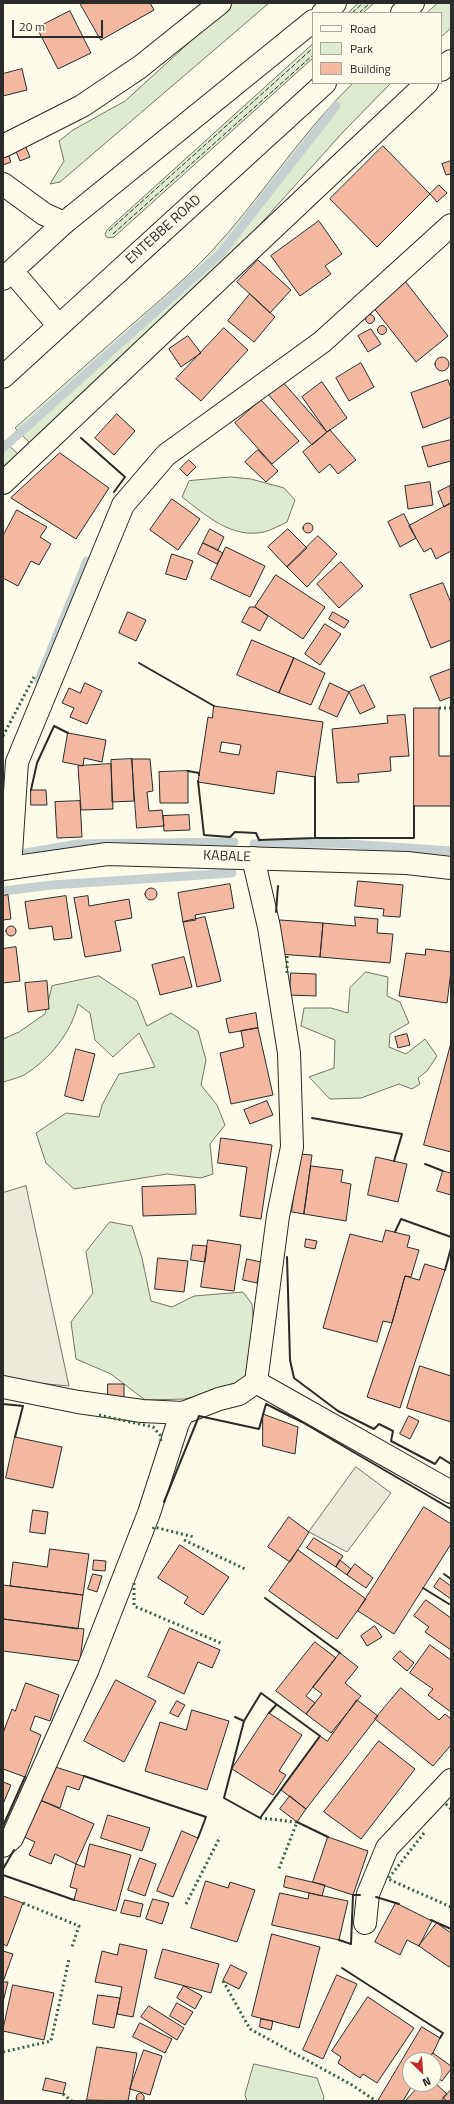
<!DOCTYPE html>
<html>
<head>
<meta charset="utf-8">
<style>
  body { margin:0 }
  #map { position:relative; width:454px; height:2104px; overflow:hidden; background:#fdfbea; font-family:"Titillium Web",sans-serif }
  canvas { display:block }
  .frame { position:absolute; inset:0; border:4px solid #2b2b2b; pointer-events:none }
  .legend { position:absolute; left:312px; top:12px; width:130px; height:72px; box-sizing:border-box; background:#fdfbea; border:1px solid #a9a89e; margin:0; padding:5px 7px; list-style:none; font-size:12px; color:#2b2b2b }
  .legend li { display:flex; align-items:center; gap:8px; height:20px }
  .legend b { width:20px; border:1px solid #a9a89e }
  .north { position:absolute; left:402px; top:2052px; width:40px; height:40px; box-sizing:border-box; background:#fdfbea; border:1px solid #a9a89e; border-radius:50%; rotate:155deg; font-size:11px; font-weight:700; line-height:16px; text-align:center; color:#2b2b2b }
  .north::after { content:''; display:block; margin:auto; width:14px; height:18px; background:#c62828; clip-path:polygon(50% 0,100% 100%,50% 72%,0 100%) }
  .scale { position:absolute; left:12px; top:20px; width:91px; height:18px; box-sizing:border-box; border:2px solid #2b2b2b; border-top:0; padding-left:5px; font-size:12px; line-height:14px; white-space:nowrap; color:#2b2b2b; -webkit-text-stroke:3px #fdfbea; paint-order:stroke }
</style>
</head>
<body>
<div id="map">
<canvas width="454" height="2104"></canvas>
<div class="frame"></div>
<ul class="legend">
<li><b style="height:5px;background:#fdfbea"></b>Road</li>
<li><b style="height:11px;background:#deebd1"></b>Park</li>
<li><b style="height:11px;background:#f2b8a0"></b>Building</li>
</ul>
<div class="north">N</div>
<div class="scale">20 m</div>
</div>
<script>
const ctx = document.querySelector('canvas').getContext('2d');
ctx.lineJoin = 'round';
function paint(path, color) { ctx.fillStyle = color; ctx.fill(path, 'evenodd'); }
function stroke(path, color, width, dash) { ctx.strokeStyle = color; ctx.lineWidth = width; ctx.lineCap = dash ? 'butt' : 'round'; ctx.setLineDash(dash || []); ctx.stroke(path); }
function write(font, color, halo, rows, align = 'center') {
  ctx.font = font + ' "Titillium Web",sans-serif'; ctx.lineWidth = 3; ctx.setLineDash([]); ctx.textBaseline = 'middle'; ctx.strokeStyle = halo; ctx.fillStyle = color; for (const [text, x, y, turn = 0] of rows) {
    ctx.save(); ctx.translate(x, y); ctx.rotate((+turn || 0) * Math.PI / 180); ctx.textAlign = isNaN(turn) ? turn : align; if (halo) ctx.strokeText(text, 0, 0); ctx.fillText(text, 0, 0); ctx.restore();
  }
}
const green = new Path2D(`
  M233 3H269L60 182 50 184 64 161 59 141 73 130 125 101Z
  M359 3H374L363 13H348Z
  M438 3H451V28L441 37V13H427Z
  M313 44V58L114 237 107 238 105 234 107 230Z
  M353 83H391L343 132 238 249 31 444 15 428C53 394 92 360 130 326 157 303 184 280 209 254 260 200 299 135 353 83Z
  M3 440 19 455 3 469Z
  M231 477 251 479 284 488 295 500 287 522C280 525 272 530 264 532 231 539 206 515 182 497L189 481Z
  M366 972 388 977 387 996 400 1002 409 1023 390 1034 389 1047 406 1054 425 1039 437 1056 427 1071 418 1078 420 1084 412 1089 399 1084 361 1098 330 1099 309 1077 334 1068 335 1040 301 1026 304 1008H331L348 1013 350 988Z
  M99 976 137 1001 147 1026 171 1013 198 1031 206 1060 201 1085 217 1105 225 1125 210 1144 213 1174 201 1178 167 1174 74 1189 46 1163 36 1133 66 1113 99 1117 102 1105 119 1074 155 1067 139 1033 113 1057 95 1040 90 1013 78 1004C71 1033 50 1059 24 1075 18 1078 10 1080 3 1082V1039L19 1032 45 1014 52 986Z
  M110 1222 132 1226 142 1258 151 1301 172 1307 194 1296 243 1292 252 1304 255 1341 247 1376 230 1388 185 1399 145 1400 111 1374 76 1359 71 1322 93 1293 86 1252Z
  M254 2064 317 2078 324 2097 323 2101H247L245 2095Z`);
const parking = new Path2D(`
  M26 1186 69 1386 3 1380V1193Z
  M356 1467 391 1493 347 1552 309 1532Z`);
const stream = new Path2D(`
  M3 448 221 253 336 106
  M39 680 87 561
  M254 844 334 843 451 851
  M20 854 78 844 234 842
  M3 891 52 885 232 873`);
const building = new Path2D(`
  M80 3H150L154 10 101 40Z
  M70 11 91 53 58 69 37 28Z
  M22 69 27 90 3 96V74Z
  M25 145 30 157 20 161 15 149Z
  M383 146 430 194 377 247 330 199Z
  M8 154 11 162 3 165V156Z
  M451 161V174L446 175 442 164Z
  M439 185 447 193 437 202 430 194Z
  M319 221 342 254 325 266 331 274 300 296 271 256Z
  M258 260 291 290 270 313 237 282Z
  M405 281 448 336 416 362 373 307Z
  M250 294 275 317 254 342 228 321Z
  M365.5 319a4.5 4.5 0 1 1 9 0a4.5 4.5 0 1 1-9 0Z
  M377.5 330a4.5 4.5 0 1 1 9 0a4.5 4.5 0 1 1-9 0Z
  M224 328 248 350 201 401 176 379Z
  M371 329 381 344 368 352 358 336Z
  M188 336 201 353 181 367 169 349Z
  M435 364a7 7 0 1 1 14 0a7 7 0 1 1-14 0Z
  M361 363 374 387 349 401 336 378Z
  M281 380 327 432 312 445 267 393Z
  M448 380 451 388V417L423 428 411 393Z
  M322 382 347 418 327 432 302 397Z
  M261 400 299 441 272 464 235 423Z
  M117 414 135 431 114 455 95 438Z
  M330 430 356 460 338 474 330 464 319 473 303 452Z
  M451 440V461L428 467 422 447Z
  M258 450 278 471 266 482 245 462Z
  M60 453 109 488 76 539 11 498Z
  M189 460 196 467 187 476 180 469Z
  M430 482 433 505 408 509 405 486Z
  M450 486 451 503 444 507 438 492Z
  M172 499 200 519 178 550 150 530Z
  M451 503V551L436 559 431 548 424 552 409 526Z
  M17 510 47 527 40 537 51 544 39 565 31 561 18 586 3 578V536Z
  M404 514 416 538 400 547 388 522Z
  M303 528a5 5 0 1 1 10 0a5 5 0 1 1-10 0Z
  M210 529 224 537 218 550 203 543Z
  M288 529 307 548 287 567 268 547Z
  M318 536 337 554 307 587 287 567Z
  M203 543 223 553 217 564 198 554Z
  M226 547 265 566 250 597 211 579Z
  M172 554 193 561 186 580 166 574Z
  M341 562 363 586 339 608 317 584Z
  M276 575 325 607 303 639 255 607Z
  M443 583 451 603V640L431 648 410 595Z
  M250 607H255L268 616 260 631 242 622Z
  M128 612 146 620 136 641 119 633Z
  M333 612 349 621 344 628 329 619Z
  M325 624 341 634 320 665 305 654Z
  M252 640 294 658 279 693 237 675Z
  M294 658 325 673 311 705 279 693Z
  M451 669V697L440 701 430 677Z
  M85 683 102 691 87 724 70 717 74 708 62 703 69 688 80 693Z
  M330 683 349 692 337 717 319 709Z
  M364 685 375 707 360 714 349 692Z
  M214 706 323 722 315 777 277 771 274 794 198 782 208 717 212 718ZM222 742 241 745 239 755 220 752Z
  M414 708H439V756H451V806H414Z
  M405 715 409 756 390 757 391 771 358 774 359 782 337 783 332 729 388 723 387 716Z
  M68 733 106 740 102 762 84 758 83 766 63 762Z
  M132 759 134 801 112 802 111 760Z
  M132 759H150L153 791 147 792 149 811 162 810 164 826 137 828Z
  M111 764 113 809 81 810 78 766Z
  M188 771V803H160L159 772Z
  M31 790H46L47 805H31Z
  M80 801 82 837 57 838 55 802Z
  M189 815 190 830 164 831 163 816Z
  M358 881 403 885 400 917 383 916 384 909 355 906Z
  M230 884 234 908 195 915 196 920 183 922 178 893Z
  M145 894a6 6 0 1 1 12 0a6 6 0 1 1-12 0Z
  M8 895 11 919 3 920V896Z
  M66 896 72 938 54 940 52 926 29 929 25 902Z
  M88 896 89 906 129 899 132 918 115 921 121 951 85 957 74 898Z
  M205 917 221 981 197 987 183 922Z
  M355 917 378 919 377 933 393 934 390 963 320 957 323 923 355 926Z
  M280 920 323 923 320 957 278 954Z
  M6 931a5 5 0 1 1 10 0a5 5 0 1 1-10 0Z
  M16 947 20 981 3 983V949Z
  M426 949 451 952V971L447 1003 399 996 406 953 425 955Z
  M184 957 192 987 160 995 152 965Z
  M291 973 316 974V996L290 995Z
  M47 981 49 1009 28 1012 25 983Z
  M256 1013 258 1028 229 1033 226 1019Z
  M258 1028 273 1095 231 1104 220 1053 244 1047 241 1031Z
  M407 1034 410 1045 398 1048 395 1037Z
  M451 1043V1152L424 1145Z
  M76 1049 95 1054 83 1101 65 1096Z
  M267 1101 273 1115 250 1124 244 1110Z
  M221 1138 272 1145 261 1219 240 1216 247 1167 218 1163Z
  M299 1154 312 1155 304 1214 292 1212Z
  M376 1157 407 1164 398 1202 368 1195Z
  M311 1166 343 1170 341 1182 351 1184 346 1221 304 1214Z
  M443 1171 451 1173V1195L437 1191Z
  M195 1185 196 1214 143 1216 142 1187Z
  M386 1230 410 1236 407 1247 419 1250 411 1277 405 1276 392 1323 383 1321 377 1342 323 1328 350 1234 382 1242Z
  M306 1239 317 1241 315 1249 305 1247Z
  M208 1240 241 1245 234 1291 201 1287Z
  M193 1245 207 1246 205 1262 191 1260Z
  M158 1258 188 1261 184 1292 155 1289Z
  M247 1259 261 1262 257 1283 243 1280Z
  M425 1264 445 1270 400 1408 367 1397 392 1323 405 1276 419 1280Z
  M420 1366 451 1376V1422L407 1408Z
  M108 1384H124V1398L108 1399Z
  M263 1414 298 1427 295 1454 263 1446Z
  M409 1416 419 1421 410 1439 400 1434Z
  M15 1437 62 1447 53 1488 6 1478Z
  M424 1507 451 1524V1544L394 1634 358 1611Z
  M33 1510 48 1512 45 1534 30 1532Z
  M289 1517 309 1532 290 1562 268 1547Z
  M314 1538 343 1556 336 1567 307 1548Z
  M180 1545 229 1577 203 1615 184 1603 188 1597 158 1578Z
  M50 1549 89 1554 83 1595 10 1586 13 1562 47 1567Z
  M298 1550 366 1599 337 1639 269 1591Z
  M94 1560 106 1561 105 1571 93 1570Z
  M340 1560 351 1569 347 1575 336 1567Z
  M355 1564 373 1578 366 1588 347 1575Z
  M93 1574 102 1576 97 1592 88 1589Z
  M440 1578 451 1586V1599L434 1587Z
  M3 1585 83 1595 78 1629 3 1619Z
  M426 1600 451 1618V1650L425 1632 429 1627 414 1616Z
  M3 1619 84 1629 80 1661 3 1651Z
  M375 1626 382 1637 367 1646 361 1636Z
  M170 1628 220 1650 212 1668 198 1662 184 1694 148 1677Z
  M315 1642 336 1658 306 1696 315 1703 306 1714 276 1691Z
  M430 1645 451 1660V1712L428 1695 433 1689 410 1673Z
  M400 1651 414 1663 407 1671 393 1659Z
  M340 1653 358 1667 345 1683 361 1696 331 1733 306 1714 322 1694 313 1687Z
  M116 1680 156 1701 124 1762 84 1741Z
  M26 1683 59 1695 50 1721 35 1716 30 1730 41 1735 25 1777 3 1769V1733L12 1709 15 1711Z
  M401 1688 439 1720 445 1714 451 1719V1745L433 1766 375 1719Z
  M357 1700 378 1716 306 1809 281 1790 320 1736 327 1741Z
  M177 1701 185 1705 178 1717 170 1713Z
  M192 1710 229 1721 207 1790 145 1771 160 1722 186 1730Z
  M269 1713 302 1735 279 1771 286 1775 273 1795 232 1769Z
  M379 1741 415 1769 361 1839 324 1812Z
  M52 1766 84 1776 79 1790 67 1786 60 1808 40 1800Z
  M3 1782 11 1785 3 1804Z
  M290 1796 306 1809 297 1822 280 1809Z
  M40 1800 94 1824 76 1864 55 1854 51 1864 29 1855 35 1842 22 1836Z
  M108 1815 150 1828 142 1851 101 1838Z
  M182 1831 198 1838 173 1897 157 1891Z
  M328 1837 368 1851 353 1895 313 1882Z
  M90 1844 131 1855 116 1911 74 1900 77 1889 70 1887 76 1864 84 1867Z
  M140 1858 156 1864 145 1896 128 1890Z
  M286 1876 325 1885 322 1896 284 1887Z
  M206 1881 228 1888 230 1882 255 1890 237 1942 191 1928Z
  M280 1893 308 1899 309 1893 348 1901 339 1940 272 1925Z
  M3 1896 23 1903 7 1946 3 1944Z
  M153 1899 169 1903 162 1924 146 1919Z
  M125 1900 143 1904 140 1917 121 1913Z
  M396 1903 432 1921 419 1946 407 1940 400 1955 375 1942Z
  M437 1923 451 1933V1964L449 1967 419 1946Z
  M272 1934 320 1947 299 2028 252 2016Z
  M120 1944 147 1950 133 2017 117 2014 122 1987 95 1982 102 1951 117 1955Z
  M163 1949 219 1964 211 1993 155 1978Z
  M3 1951 13 1954 3 1982Z
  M231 1965 247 1973 239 1989 223 1981Z
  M337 1975 357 1984 323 2059 303 2050Z
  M3 1982H8L3 2002Z
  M13 1985 54 1993 44 2040 3 2031Z
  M184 1986 202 1996 195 2009 177 1998Z
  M98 1995 120 1998 114 2028 93 2024Z
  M368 1997 414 2028 377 2083 363 2074 360 2078 338 2063 341 2057 332 2051Z
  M177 2003 193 2012 185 2025 170 2016Z
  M149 2006 184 2028 177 2040 141 2017Z
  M261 2019 273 2021 271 2030 260 2027Z
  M140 2023 172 2039 165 2053 133 2037Z
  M422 2027 440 2038 433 2053 427 2060H410V2084H413L403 2101H378Z
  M97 2047 137 2053 128 2101 87 2100Z
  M144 2050 162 2056 150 2095 130 2089Z
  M433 2053 451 2066V2069L442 2081 434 2075V2060H427Z
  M46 2078 66 2083 63 2094 43 2090Z
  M434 2082 447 2094 441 2101H405L421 2084H434Z
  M451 2090V2101H447L443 2098Z
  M141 2093 144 2096V2100L139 2101 136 2099 137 2095Z`);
const street = new Path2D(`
  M441 70 451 61
  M3 146 82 106 140 67 220 3
  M3 184 44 214 64 223
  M3 483 427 83
  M10 868 17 762 123 505 166 455 322 342 451 225
  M256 1382 451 1492
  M3 1387 78 1402 142 1411 183 1413 219 1399 239 1394 256 1382 278 1216 292 1147 289 1053 269 927 253 858
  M3 1846 12 1838 88 1669 149 1513 178 1423 183 1413
  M365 1923 368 1894 387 1848 451 1780`);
const secondary = new Path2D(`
  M3 869 107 854 407 863 451 868`);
const highway = new Path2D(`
  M323 13 335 3
  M402 13 413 3
  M12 271 59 326
  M3 279 64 223 313 21
  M3 377 325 83`);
const hedge = new Path2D(`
  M439 708H451
  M3 736 34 677
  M287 973V954
  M99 1415 153 1427 160 1435 161 1441
  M153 1529 154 1527 194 1537
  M184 1540 245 1569
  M134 1583V1606L223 1644
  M446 1804 451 1809
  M260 1818 297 1822 278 1871
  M424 1833 388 1879 451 1907
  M23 1903 79 1926 72 1947
  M186 1904 220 1837
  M223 1981 250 2029 352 2085 376 2101
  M3 2052 51 2041 69 1959
  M63 2094 72 2101`);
const fence = new Path2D(`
  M352 13 363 3
  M359 13 370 3
  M109 231 313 48
  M113 234 313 55`);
const wall = new Path2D(`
  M81 438 125 477 114 492
  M139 663 214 706
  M188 771 199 773V775
  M198 781 204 835 230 837 235 832 256 833 259 840 315 838V777
  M31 790 37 763 54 726 68 733
  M315 838H414V806
  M276 912 278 886
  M312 1118 402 1134 394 1161
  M425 1164 443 1171
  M395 1232 401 1219 451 1237
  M287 1257 290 1360 294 1378 338 1411 374 1429 379 1424 393 1431 391 1441 435 1464 440 1457 451 1464
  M445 1270 451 1248
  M3 1404 23 1406 15 1437
  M164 1502 199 1416 259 1429 266 1404 302 1422 451 1509
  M444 1574 451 1579
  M423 1588 449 1604
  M265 1598 340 1653
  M261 1693 320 1736 260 1818 224 1798 244 1721Z
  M269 1713 276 1705
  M235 1717 244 1721
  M84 1776 206 1817 198 1838
  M297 1822 328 1837
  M3 1826 25 1777
  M3 1869 14 1850
  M3 1875 74 1900
  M376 1897 399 1904
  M431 1920 451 1929
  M339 1940 351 1944 353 1895H360
  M342 1968 443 2033 440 2038`);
const streetNames = [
  ["ENTEBBE ROAD",164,230,-42],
  ["KABALE",227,857,2]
];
paint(green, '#deebd1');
stroke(green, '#74746e', 1);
paint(parking, '#eceadb');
stroke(parking, '#74746e', 1);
stroke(stream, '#c7d0d0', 9);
paint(building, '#f2b8a0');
stroke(building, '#2b2b2b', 1);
stroke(street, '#2b2b2b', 24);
stroke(secondary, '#2b2b2b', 24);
stroke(highway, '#2b2b2b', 24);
stroke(street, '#fdfbea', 22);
stroke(secondary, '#fdfbea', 22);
stroke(highway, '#fdfbea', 22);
stroke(hedge, '#34623c', 3, [2, 3]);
stroke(fence, '#2b2b2b', 1, [5, 2]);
stroke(wall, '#2b2b2b', 2);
write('14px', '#2b2b2b', '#fdfbea', streetNames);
</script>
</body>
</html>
